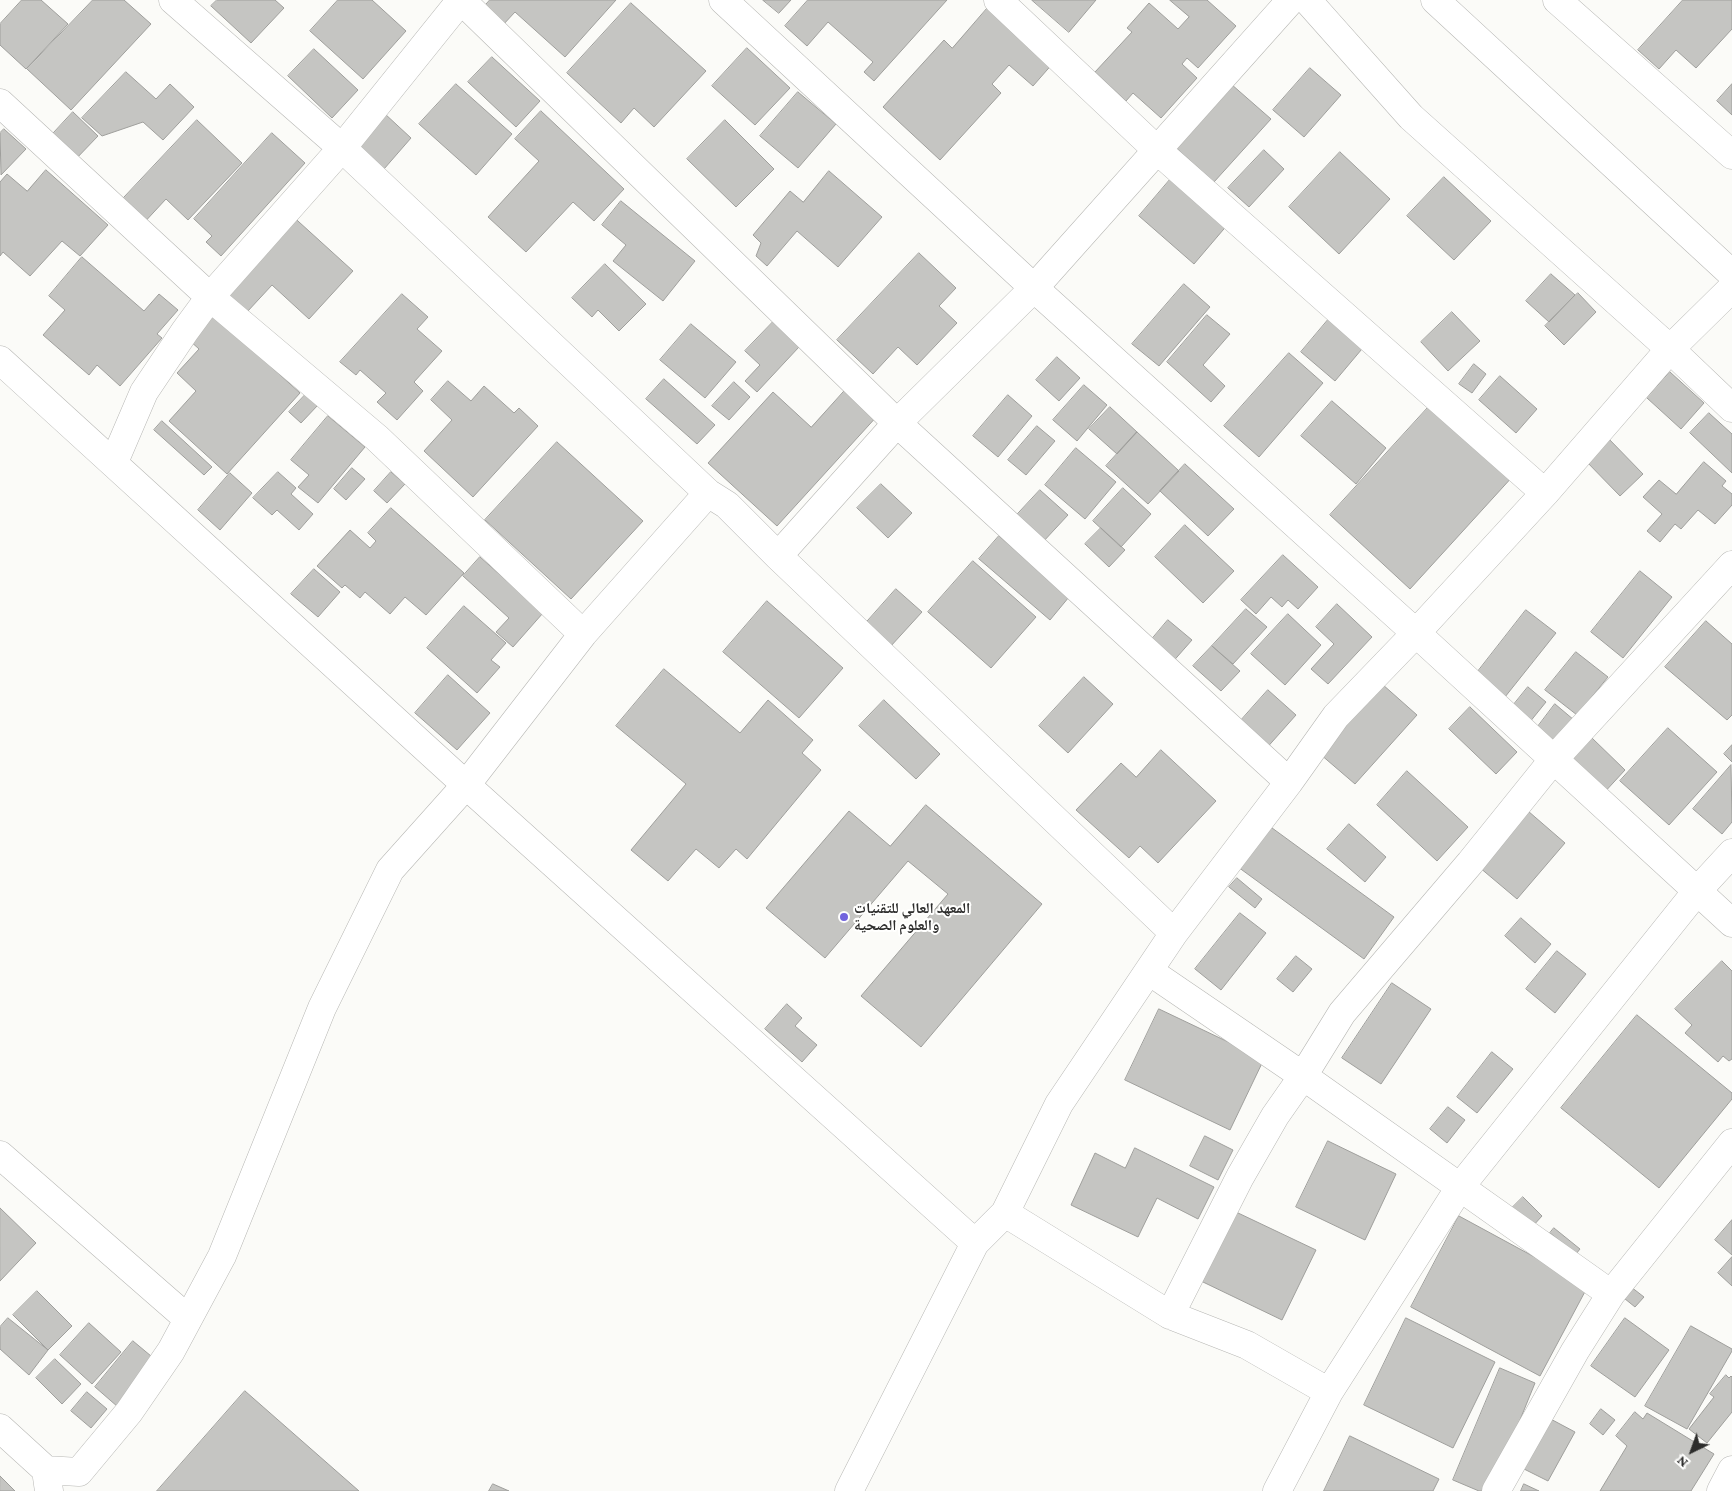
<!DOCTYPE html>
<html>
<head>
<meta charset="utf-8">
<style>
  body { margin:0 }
  #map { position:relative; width:1732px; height:1491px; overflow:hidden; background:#fbfbf8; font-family:"Crimson Pro",serif }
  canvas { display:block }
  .north { position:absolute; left:1667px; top:1426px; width:50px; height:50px; -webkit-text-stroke:4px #fffffe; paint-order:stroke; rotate:222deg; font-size:14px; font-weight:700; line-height:20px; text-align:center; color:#2d2d2c }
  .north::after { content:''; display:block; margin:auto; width:18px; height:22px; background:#2d2d2c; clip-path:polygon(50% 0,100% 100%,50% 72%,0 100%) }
</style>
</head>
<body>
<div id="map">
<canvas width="1732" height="1491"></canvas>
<div class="north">N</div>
</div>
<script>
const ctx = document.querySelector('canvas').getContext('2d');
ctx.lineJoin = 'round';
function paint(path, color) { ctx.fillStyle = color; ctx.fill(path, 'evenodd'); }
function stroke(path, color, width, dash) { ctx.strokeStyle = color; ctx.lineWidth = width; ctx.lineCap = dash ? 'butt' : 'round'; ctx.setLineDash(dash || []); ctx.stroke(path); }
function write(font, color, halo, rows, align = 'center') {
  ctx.font = font + ' "Crimson Pro","Noto Naskh Arabic",serif'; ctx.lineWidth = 4; ctx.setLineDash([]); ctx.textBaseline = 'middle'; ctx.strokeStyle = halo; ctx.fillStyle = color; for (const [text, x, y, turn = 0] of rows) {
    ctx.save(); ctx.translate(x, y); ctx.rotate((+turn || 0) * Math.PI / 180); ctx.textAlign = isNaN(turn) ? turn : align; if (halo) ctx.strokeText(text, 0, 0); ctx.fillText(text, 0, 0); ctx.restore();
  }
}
const building = new Path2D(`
  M22 0H41L68 24 26 69 0 45V24Z
  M93 0H124L151 24 71 110 27 69Z
  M217 0H275L284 8 251 43 211 6Z
  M338 0H372L406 31 363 79 310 31Z
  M490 0H616L565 57 515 12 502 26 483 8Z
  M763 0H791L779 13Z
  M808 0H947L874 81 864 72 873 62 828 22 807 46 785 26Z
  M1032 0H1096L1069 32Z
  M1170 0H1207L1236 26 1198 68 1187 58 1182 64 1197 78 1161 118 1133 93 1126 101 1095 72 1132 32 1127 28 1149 3 1178 29 1189 17Z
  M1683 0H1732V29L1696 68 1676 50 1659 69 1638 50Z
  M631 3 706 71 654 127 634 108 621 123 567 73Z
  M991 4 1054 62 1033 86 1009 65 992 84 1001 93 940 160 883 107 944 40 952 48Z
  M747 48 790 88 755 125 712 86Z
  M314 49 358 90 332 118 288 76Z
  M492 57 540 101 516 127 468 82Z
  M1310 68 1341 95 1304 137 1273 110Z
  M126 72 156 99 170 84 194 107 163 140 143 122 102 136 82 118Z
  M456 84 512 134 476 175 419 124Z
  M1231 84 1271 119 1214 182 1175 147Z
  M1732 84V115L1717 101Z
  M798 92 836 124 798 168 760 136Z
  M541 111 624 189 594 221 573 202 526 252 488 217 539 161 515 139Z
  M73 112 98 136 73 162 49 138Z
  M384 113 411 138 384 169 356 143Z
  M197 120 242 163 188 220 166 199 141 226 118 204Z
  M725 120 774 169 736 207 687 159Z
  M4 129 26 149 1 175 0 133Z
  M272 133 305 163 221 256 206 242 212 236 194 219Z
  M1264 150 1284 169 1249 207 1228 188Z
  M1340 152 1390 199 1339 254 1289 207Z
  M46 170 108 225 80 256 62 241 30 276 3 252 0 256V182L7 174 27 191Z
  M829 171 882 217 838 267 797 231 767 266 756 256 761 243 753 235 790 191 803 202Z
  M1174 175 1229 223 1194 264 1139 216Z
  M1444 177 1491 221 1454 260 1407 216Z
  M621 201 695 261 663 301 613 261 626 245 602 225Z
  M288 212 353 271 309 319 272 285 247 312 228 295Z
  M919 253 956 288 939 306 957 323 917 365 898 347 873 374 837 340Z
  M82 257 144 311 159 294 178 310 157 334 162 338 120 386 97 365 89 375 43 335 65 310 49 296Z
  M605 264 646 304 619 331 598 310 592 317 572 298Z
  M1551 274 1575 295 1549 322 1526 301Z
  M1184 284 1210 307 1159 366 1132 344Z
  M1578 293 1596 312 1564 345 1545 326Z
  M402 294 428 317 417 329 442 351 414 382 423 391 397 420 377 402 386 393 360 370 356 375 340 362Z
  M1452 312 1480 341 1448 371 1421 342Z
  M213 314 300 393 227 474 169 421 196 391 177 373 199 349 189 340Z
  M1333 314 1367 343 1335 381 1301 352Z
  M1207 315 1230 334 1203 365 1225 386 1211 402 1167 362Z
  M773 322 799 347 757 392 745 381 760 365 745 351Z
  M691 324 736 362 705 398 660 360Z
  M1289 353 1323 383 1259 457 1224 426Z
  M1057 357 1080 378 1059 401 1036 380Z
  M1474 364 1486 374 1472 393 1459 384Z
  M1670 372 1704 403 1681 429 1647 398Z
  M1500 376 1537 409 1516 433 1479 400Z
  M664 379 715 425 697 444 646 399Z
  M448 381 471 401 484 386 514 413 519 408 538 426 473 497 424 451 452 420 431 400Z
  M734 382 750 397 729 420 712 406Z
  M1084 385 1107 405 1077 441 1053 420Z
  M848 387 879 414 777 526 708 463 773 392 811 427Z
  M306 394 318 405 301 423 289 412Z
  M1008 395 1032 416 998 457 973 436Z
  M1332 401 1386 448 1356 484 1301 436Z
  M1434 401 1514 475 1410 589 1330 515Z
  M1110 407 1137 432 1117 454 1089 429Z
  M1709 413 1732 434V473L1690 433Z
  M328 416 365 447 318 503 298 487 309 475 291 460Z
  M162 421 212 467 204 475 154 430Z
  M1037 426 1055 441 1026 475 1008 460Z
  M1137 432 1179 471 1148 504 1106 466Z
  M1607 437 1643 474 1620 496 1584 459Z
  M557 442 643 521 571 599 485 520Z
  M1076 448 1116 482 1085 519 1045 485Z
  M1704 462 1726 481 1722 486 1732 494V505L1715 524 1698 510 1681 529 1675 524 1660 542 1647 531 1662 514 1643 497 1659 480 1676 494Z
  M1185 464 1234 509 1208 536 1160 491Z
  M352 468 365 479 346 500 334 489Z
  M278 472 296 488 291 494 313 514 299 530 277 510 272 515 253 498Z
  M391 472 405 484 387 503 374 491Z
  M230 473 252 493 220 530 198 510Z
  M881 484 912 513 888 538 857 508Z
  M1123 488 1151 514 1121 547 1093 521Z
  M1040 490 1068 515 1042 543 1014 518Z
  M391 508 464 573 426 615 405 597 390 614 365 592 360 598 345 585 342 588 317 566 350 530 370 548 376 541 368 533Z
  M1185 525 1234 571 1203 603 1155 557Z
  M1101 528 1125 550 1109 567 1085 544Z
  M999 536 1069 597 1050 620 979 559Z
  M1283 555 1318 587 1298 609 1288 600 1282 607 1271 597 1256 614 1241 600Z
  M480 557 543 613 513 647 496 632 509 618 463 576Z
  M973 561 1036 617 991 668 928 612Z
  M314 569 340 592 318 617 291 594Z
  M1640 571 1672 597 1623 658 1591 632Z
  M896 589 922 612 890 647 865 624Z
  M767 601 843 668 799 718 723 652Z
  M1337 604 1372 637 1328 684 1311 669 1334 644 1316 627Z
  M464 606 506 643 491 660 500 667 477 693 427 648Z
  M1246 609 1267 627 1233 664 1212 646Z
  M1526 610 1556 633 1501 702 1472 679Z
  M1288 614 1321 645 1285 685 1251 654Z
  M1168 620 1192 640 1170 665 1147 645Z
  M1706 621 1732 644V715L1727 720 1665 667Z
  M1212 646 1240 671 1221 691 1193 666Z
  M1576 652 1608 677 1577 715 1545 690Z
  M664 669 740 733 768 700 813 740 802 753 821 770 747 859 736 849 719 868 696 849 668 881 631 850 686 784 616 726Z
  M448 675 490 713 457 750 415 713Z
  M1084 677 1113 704 1068 753 1039 726Z
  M1382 684 1417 715 1355 784 1320 754Z
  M1528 687 1546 702 1525 728 1507 713Z
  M1268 690 1296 715 1264 751 1236 726Z
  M884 700 940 754 916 779 859 726Z
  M1555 704 1574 720 1551 747 1533 733Z
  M1470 707 1517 752 1496 774 1449 729Z
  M1668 728 1717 772 1669 825 1620 781Z
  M1592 738 1625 770 1602 795 1568 763Z
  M1732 745V762L1724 754Z
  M1161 750 1216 801 1158 863 1140 846 1129 858 1076 810 1121 763 1136 777Z
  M1731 765 1732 822 1722 834 1693 809Z
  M1407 771 1468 827 1437 861 1377 805Z
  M926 805 1042 904 921 1047 861 996 948 894 908 861 825 958 766 908 849 811 890 846Z
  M1528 811 1565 843 1517 899 1479 867Z
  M1349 824 1386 857 1365 882 1327 849Z
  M1268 825 1394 917 1364 959 1238 867Z
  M1237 878 1262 899 1255 908 1229 887Z
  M1240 913 1266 933 1221 990 1195 969Z
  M1521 918 1551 944 1535 963 1505 936Z
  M1557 951 1586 974 1555 1013 1526 989Z
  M1296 956 1312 969 1293 992 1277 979Z
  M1722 961 1732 971V1059L1729 1061 1723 1056 1718 1062 1685 1033 1692 1025 1675 1009Z
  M1392 983 1431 1009 1381 1084 1342 1058Z
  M787 1004 802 1018 795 1026 817 1045 802 1062 765 1029Z
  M1159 1009 1264 1059 1230 1130 1125 1080Z
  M1637 1015 1732 1093V1099L1659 1188 1561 1108Z
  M1492 1052 1513 1069 1477 1113 1457 1097Z
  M1448 1107 1465 1120 1447 1143 1430 1129Z
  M1205 1136 1233 1150 1218 1180 1190 1166Z
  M1328 1141 1396 1174 1365 1240 1296 1207Z
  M1135 1148 1214 1187 1198 1219 1157 1198 1138 1237 1071 1205 1095 1153 1125 1168Z
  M1523 1197 1542 1216 1532 1227 1512 1208Z
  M0 1208 36 1243 0 1281Z
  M1236 1212 1316 1250 1282 1320 1203 1282Z
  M1459 1216 1588 1286 1540 1376 1411 1307Z
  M1732 1220V1255L1715 1240Z
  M1554 1228 1580 1249 1576 1254 1550 1233Z
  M1732 1257V1286L1718 1273Z
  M1622 1280 1644 1297 1635 1307 1614 1290Z
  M37 1291 72 1326 48 1350 13 1315Z
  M8 1318 48 1350 29 1375 0 1349V1327Z
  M1406 1318 1495 1362 1453 1448 1364 1405Z
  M1625 1318 1669 1350 1635 1397 1591 1366Z
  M89 1323 121 1352 92 1384 60 1355Z
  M1691 1326 1732 1349V1351L1687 1429 1645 1406Z
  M133 1341 157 1361 118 1407 95 1387Z
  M55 1359 81 1384 62 1404 36 1378Z
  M1500 1368 1535 1383 1491 1491H1479L1453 1480Z
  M1726 1375 1729 1378 1731 1376 1732 1377V1412L1707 1443 1689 1429 1714 1397 1710 1394Z
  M245 1391 359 1491H157Z
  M87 1392 107 1409 91 1428 71 1411Z
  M1601 1409 1615 1420 1603 1435 1590 1424Z
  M1635 1412 1643 1419 1647 1413 1714 1454 1691 1491H1600L1627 1446 1616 1436Z
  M1545 1416 1575 1432 1548 1481 1518 1466Z
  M1350 1436 1439 1479 1433 1491H1324Z
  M0 1476 15 1491H0Z
  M493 1484 509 1491H489Z
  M1524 1484 1539 1491H1521Z`);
const minor = new Path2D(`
  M173 0 342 148 708 493 727 505 778 556 1174 933
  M461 0 897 423 1289 782
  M723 0 1034 288 1416 633 1732 923
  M998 0 1157 150 1545 493
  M1307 0 1411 117 1670 349 1732 408
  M1557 0 1732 155
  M0 103 210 297 377 438 583 634
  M0 360 466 785 975 1243
  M114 462 144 392 185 331 210 297 342 148 461 0
  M778 556 897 423 1034 288 1291 0
  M1149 971 1303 1076 1611 1294
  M0 1155 188 1319
  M1005 1213 1170 1315 1247 1345 1329 1392
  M1170 1315 1240 1177 1275 1116 1303 1076 1342 1013 1470 863 1553 760 1732 565
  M0 1428 46 1470
  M49 1491 46 1470 79 1472 129 1412 171 1351 222 1256 322 1008 390 870 466 785 583 634 708 493
  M849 1491 975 1243 1005 1213 1059 1104 1174 933 1289 782 1336 716 1416 633 1545 493 1670 349 1732 288
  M1277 1491 1329 1392 1460 1187 1697 891 1732 853
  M1496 1491 1575 1351 1611 1294 1732 1143
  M1721 1491 1732 1470`);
const primary = new Path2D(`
  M1435 0 1732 274`);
const markers = [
  [844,917,5,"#7163dd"]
];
const poiNames = [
  ["المعهد العالي للتقنيات",854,908],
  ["والعلوم الصحية",854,925]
];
paint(building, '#c5c5c2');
stroke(building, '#9f9f9c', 1);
stroke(minor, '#b7b7b4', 29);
stroke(primary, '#b7b7b4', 29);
stroke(minor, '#fff', 28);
stroke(primary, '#fff', 28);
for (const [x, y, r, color] of markers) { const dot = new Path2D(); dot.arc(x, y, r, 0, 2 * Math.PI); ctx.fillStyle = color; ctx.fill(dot); stroke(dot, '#fffffe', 2); }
write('bold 15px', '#2d2d2c', '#fffffe', poiNames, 'left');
</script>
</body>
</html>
